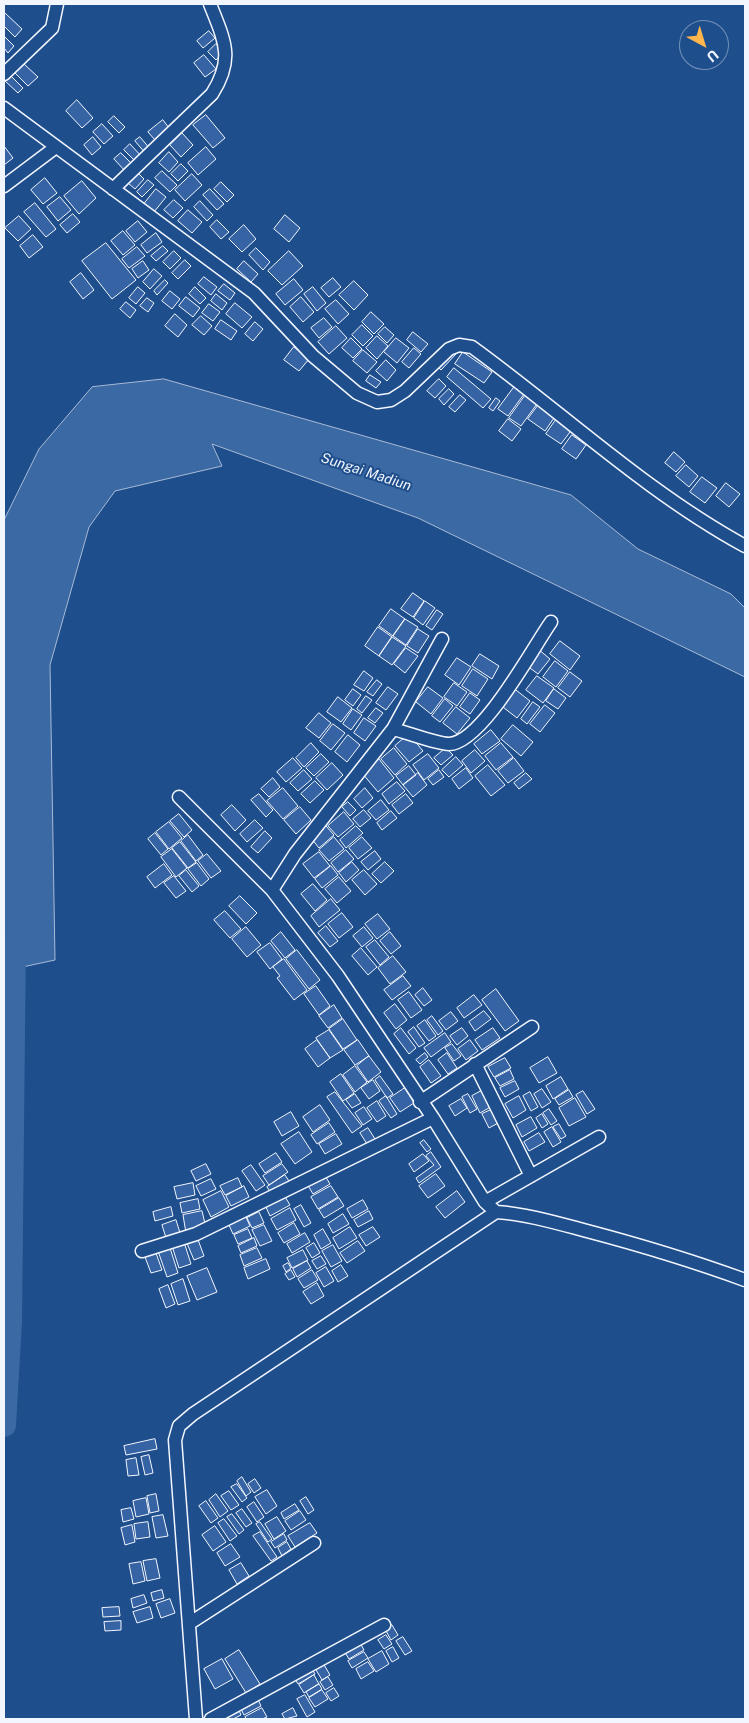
<!DOCTYPE html>
<html>
<head>
<meta charset="utf-8">
<style>
  body { margin:0 }
  #map { position:relative; width:749px; height:1723px; overflow:hidden; background:#1f4e8c; font-family:"Public Sans",sans-serif }
  canvas { display:block }
  .frame { position:absolute; inset:0; border:5px solid #f2f6ff; pointer-events:none }
  .north { position:absolute; left:679px; top:20px; width:50px; height:50px; box-sizing:border-box; background:#1f4e8c; border:1px solid #7391ba; border-radius:50%; rotate:141deg; font-size:14px; font-weight:700; line-height:20px; text-align:center; color:#f2f6ff }
  .north::after { content:''; display:block; margin:auto; width:18px; height:22px; background:#ffb74d; clip-path:polygon(50% 0,100% 100%,50% 72%,0 100%) }
</style>
</head>
<body>
<div id="map">
<canvas width="749" height="1723"></canvas>
<div class="frame"></div>
<div class="north">U</div>
</div>
<script>
const ctx = document.querySelector('canvas').getContext('2d');
ctx.lineJoin = 'round';
function paint(path, color) { ctx.fillStyle = color; ctx.fill(path, 'evenodd'); }
function stroke(path, color, width, dash) { ctx.strokeStyle = color; ctx.lineWidth = width; ctx.lineCap = dash ? 'butt' : 'round'; ctx.setLineDash(dash || []); ctx.stroke(path); }
function write(font, color, halo, rows, align = 'center') {
  ctx.font = font + ' "Public Sans",sans-serif'; ctx.lineWidth = 4; ctx.setLineDash([]); ctx.textBaseline = 'middle'; ctx.strokeStyle = halo; ctx.fillStyle = color; for (const [text, x, y, turn = 0] of rows) {
    ctx.save(); ctx.translate(x, y); ctx.rotate((+turn || 0) * Math.PI / 180); ctx.textAlign = isNaN(turn) ? turn : align; if (halo) ctx.strokeText(text, 0, 0); ctx.fillText(text, 0, 0); ctx.restore();
  }
}
const water = new Path2D(`
  M164 379 571 495 638 549 731 594 745 608V677L418 518 212 444 222 466 115 491 89 527 50 665 55 960 4 971V520L39 449 92 387Z`);
const river = new Path2D(`
  M4 1425 10 1321 14 937`);
const building = new Path2D(`
  M4 12 22 29 15 37 4 26Z
  M209 31 215 38 203 48 197 41Z
  M4 36 14 46 8 53 4 48Z
  M216 44 224 52 216 60 208 52Z
  M204 55 216 69 205 77 194 63Z
  M24 64 38 77 28 86 15 73Z
  M10 75 23 88 18 93 4 80Z
  M77 100 93 118 82 128 66 111Z
  M206 115 225 138 213 148 193 125Z
  M114 116 125 127 119 133 108 122Z
  M163 120 169 128 155 140 148 132Z
  M102 124 113 136 104 144 93 132Z
  M182 133 193 145 181 157 170 145Z
  M93 137 101 147 92 155 84 145Z
  M140 137 151 150 146 154 135 141Z
  M130 144 143 158 137 163 124 150Z
  M4 146 13 158 4 165Z
  M206 147 216 159 198 175 188 163Z
  M169 152 178 162 169 172 159 163Z
  M121 153 133 165 126 172 114 159Z
  M181 164 188 171 178 181 171 174Z
  M162 171 177 185 170 192 155 178Z
  M138 173 144 179 135 189 128 183Z
  M192 174 202 185 185 201 175 190Z
  M45 178 57 193 43 204 31 190Z
  M148 180 154 185 142 197 137 192Z
  M82 181 96 198 79 214 64 196Z
  M221 182 234 195 227 202 214 189Z
  M156 189 166 197 154 212 144 204Z
  M210 189 224 204 217 210 203 195Z
  M60 197 71 210 58 221 47 207Z
  M174 200 183 208 173 218 164 210Z
  M200 201 213 215 207 221 194 207Z
  M35 203 56 229 46 237 24 212Z
  M188 210 202 222 192 233 178 221Z
  M73 214 80 222 67 233 60 225Z
  M285 215 300 228 289 242 274 229Z
  M19 216 31 229 18 241 5 228Z
  M217 220 229 232 221 239 210 227Z
  M138 221 147 232 135 242 126 231Z
  M244 225 256 239 242 252 229 239Z
  M123 231 135 245 123 255 111 241Z
  M156 233 162 242 147 253 141 245Z
  M33 235 43 247 29 258 20 246Z
  M106 243 136 280 112 299 82 261Z
  M163 246 168 251 156 261 151 256Z
  M137 247 145 256 129 268 122 259Z
  M256 248 270 262 263 270 249 255Z
  M174 251 181 258 170 269 163 262Z
  M289 251 303 266 282 285 268 271Z
  M185 260 191 266 178 279 172 273Z
  M143 261 149 270 138 278 132 269Z
  M244 261 258 274 251 282 237 269Z
  M154 269 162 276 150 289 143 282Z
  M81 273 94 290 83 299 70 282Z
  M204 277 217 287 211 295 198 284Z
  M333 278 341 287 329 297 321 288Z
  M294 279 303 290 285 305 276 294Z
  M165 280 168 283 157 295 154 291Z
  M354 281 368 295 354 310 339 295Z
  M224 284 235 293 230 300 218 291Z
  M138 287 145 293 136 304 129 298Z
  M195 287 206 298 200 304 189 294Z
  M313 287 326 303 317 311 304 294Z
  M170 291 180 299 172 309 162 301Z
  M216 294 227 303 222 310 211 301Z
  M186 297 200 308 193 317 179 306Z
  M301 297 314 312 303 322 290 307Z
  M147 298 154 303 148 312 140 306Z
  M336 300 349 314 338 324 325 309Z
  M126 302 136 310 130 318 120 309Z
  M235 303 252 317 242 328 226 314Z
  M209 304 220 312 213 321 202 313Z
  M371 312 384 324 374 334 362 322Z
  M175 314 187 325 178 337 165 326Z
  M201 316 212 326 204 335 192 325Z
  M324 318 332 327 319 338 311 328Z
  M221 320 237 331 231 340 215 329Z
  M255 322 263 329 253 341 245 334Z
  M362 325 373 336 363 346 352 335Z
  M336 326 347 338 329 354 318 342Z
  M385 327 394 335 387 343 378 334Z
  M413 332 428 344 421 352 407 340Z
  M377 336 388 346 377 359 366 348Z
  M351 338 362 349 353 358 342 348Z
  M396 338 409 348 397 363 384 352Z
  M294 347 309 359 299 371 284 360Z
  M414 348 421 354 409 368 402 362Z
  M451 349 456 354 441 370 436 365Z
  M363 350 377 362 367 373 353 361Z
  M463 352 492 372 484 383 455 364Z
  M386 360 396 370 387 381 376 371Z
  M454 368 491 399 483 408 447 377Z
  M370 375 381 382 376 388 366 381Z
  M439 379 446 386 435 398 427 391Z
  M515 386 524 394 508 416 498 409Z
  M449 389 454 394 444 405 439 399Z
  M527 393 539 401 521 426 509 418Z
  M460 395 466 400 455 412 449 407Z
  M496 398 500 401 493 411 489 408Z
  M540 403 556 415 545 431 528 419Z
  M558 417 573 428 561 444 546 434Z
  M508 419 521 429 512 441 499 431Z
  M572 435 586 445 576 459 562 449Z
  M674 452 685 462 676 472 665 463Z
  M686 465 698 476 689 487 676 476Z
  M702 477 717 488 705 503 690 492Z
  M726 483 740 494 729 507 716 496Z
  M413 593 424 601 413 617 401 609Z
  M425 601 435 608 423 625 414 618Z
  M391 609 405 619 393 636 379 626Z
  M437 610 443 614 432 630 426 626Z
  M405 619 418 627 406 645 393 636Z
  M378 627 392 637 379 656 365 646Z
  M418 629 429 636 418 653 407 646Z
  M392 637 406 646 392 665 379 656Z
  M560 641 580 656 570 670 550 654Z
  M406 648 418 656 405 673 394 664Z
  M538 649 550 659 538 674 526 665Z
  M480 654 499 666 492 679 472 666Z
  M457 658 471 667 459 685 445 675Z
  M555 661 568 671 556 687 543 677Z
  M473 669 488 679 477 696 462 686Z
  M364 671 373 678 364 691 354 685Z
  M570 672 582 681 570 697 558 688Z
  M537 676 554 688 543 703 526 690Z
  M377 680 382 684 373 696 367 692Z
  M454 683 467 692 457 706 444 697Z
  M388 687 398 694 386 710 376 703Z
  M428 687 443 698 431 714 416 702Z
  M512 687 530 701 517 718 499 704Z
  M353 689 361 695 353 706 345 700Z
  M554 689 566 698 558 709 546 701Z
  M470 693 480 700 470 714 460 707Z
  M366 696 372 700 362 713 357 709Z
  M338 697 352 708 341 722 327 712Z
  M445 699 453 706 440 722 432 716Z
  M533 702 540 707 527 724 521 719Z
  M545 705 555 713 540 732 530 724Z
  M456 707 470 718 457 734 443 723Z
  M376 708 383 713 375 723 368 718Z
  M353 709 362 715 351 730 343 724Z
  M319 713 331 723 319 738 306 728Z
  M364 718 376 726 365 741 354 733Z
  M333 724 345 733 331 750 320 741Z
  M513 725 533 742 521 756 501 739Z
  M491 730 500 741 482 754 474 744Z
  M409 734 423 751 409 762 395 746Z
  M348 735 360 745 347 762 335 752Z
  M311 743 319 752 304 767 296 758Z
  M501 743 513 757 496 770 485 756Z
  M394 748 407 764 395 775 381 759Z
  M446 748 453 755 441 765 434 758Z
  M475 750 485 761 471 773 462 761Z
  M321 754 329 762 314 776 306 768Z
  M428 754 439 768 424 780 413 765Z
  M456 757 463 765 449 777 442 770Z
  M293 758 302 768 286 782 277 772Z
  M514 758 524 771 508 783 498 771Z
  M379 759 394 778 378 792 362 773Z
  M332 763 343 775 327 790 316 778Z
  M488 765 505 785 491 796 475 776Z
  M409 766 416 775 403 785 396 776Z
  M466 768 473 778 459 789 452 779Z
  M304 770 312 779 298 791 290 783Z
  M439 770 444 777 433 785 428 779Z
  M418 773 427 785 413 797 403 785Z
  M526 773 532 779 519 789 514 783Z
  M273 778 280 787 269 797 261 789Z
  M315 781 324 790 310 803 301 794Z
  M397 782 405 791 389 804 382 794Z
  M283 788 298 806 283 819 267 801Z
  M365 788 373 798 362 808 354 799Z
  M259 794 273 810 266 817 251 800Z
  M406 794 413 803 399 814 392 805Z
  M381 800 389 810 376 820 368 811Z
  M348 802 356 810 350 816 342 807Z
  M232 805 246 820 235 831 221 815Z
  M300 807 311 820 296 834 284 820Z
  M364 810 371 818 360 827 353 819Z
  M391 811 397 818 382 830 377 823Z
  M344 812 354 824 338 837 328 826Z
  M179 814 192 830 184 837 170 821Z
  M255 820 263 828 247 842 240 834Z
  M169 822 182 838 169 849 156 832Z
  M326 826 334 835 319 848 311 838Z
  M356 826 363 833 346 848 340 840Z
  M265 831 272 838 258 853 251 847Z
  M155 833 168 849 161 855 148 839Z
  M188 835 203 855 196 861 181 841Z
  M334 837 344 849 329 861 319 850Z
  M362 837 372 848 358 859 349 848Z
  M180 842 196 862 188 868 172 848Z
  M172 849 187 868 176 877 161 857Z
  M346 850 354 859 338 872 331 863Z
  M375 851 381 859 368 870 361 862Z
  M319 852 330 866 314 878 303 864Z
  M207 854 221 871 211 878 198 861Z
  M352 862 359 870 346 882 339 873Z
  M385 862 394 871 381 883 372 874Z
  M197 863 209 879 201 886 188 869Z
  M164 864 172 875 155 888 147 877Z
  M331 866 338 875 322 888 315 879Z
  M186 870 199 886 192 892 179 876Z
  M364 870 377 884 365 895 352 880Z
  M174 876 186 891 176 898 164 883Z
  M339 877 351 891 337 903 325 889Z
  M313 884 327 900 315 911 301 894Z
  M240 896 257 913 246 924 229 906Z
  M331 899 340 910 319 927 311 916Z
  M225 911 241 929 230 938 214 920Z
  M342 913 353 927 339 938 328 924Z
  M378 914 390 929 377 939 365 924Z
  M326 926 338 941 330 947 318 933Z
  M246 927 261 945 247 957 232 939Z
  M364 927 373 938 362 947 353 936Z
  M281 932 295 950 285 958 271 941Z
  M390 932 401 946 391 954 380 941Z
  M375 940 389 957 380 965 366 947Z
  M270 943 282 959 270 969 257 952Z
  M361 948 377 967 368 975 352 956Z
  M297 950 320 980 309 989 286 959Z
  M393 956 406 972 390 984 378 968Z
  M284 959 307 990 294 1000 277 978 280 976 273 967Z
  M403 976 411 986 392 1000 384 990Z
  M316 986 330 1006 319 1015 304 994Z
  M423 988 432 1000 424 1006 415 995Z
  M496 989 519 1021 505 1031 482 1000Z
  M409 992 422 1010 411 1018 398 1000Z
  M474 995 482 1005 464 1018 457 1008Z
  M395 1004 407 1020 396 1029 384 1013Z
  M334 1005 342 1018 328 1028 319 1016Z
  M484 1011 491 1019 475 1031 469 1022Z
  M451 1012 458 1021 446 1030 439 1021Z
  M432 1016 443 1031 438 1035 427 1020Z
  M343 1019 357 1040 343 1049 329 1029Z
  M425 1020 436 1036 429 1041 417 1026Z
  M414 1027 425 1043 419 1047 408 1032Z
  M401 1028 416 1048 409 1054 394 1034Z
  M462 1028 468 1036 457 1045 450 1036Z
  M493 1028 500 1038 482 1050 475 1040Z
  M329 1030 343 1050 330 1058 316 1038Z
  M445 1033 451 1042 431 1057 424 1048Z
  M317 1040 330 1058 318 1067 305 1049Z
  M358 1040 369 1056 355 1065 344 1050Z
  M470 1040 478 1051 466 1060 458 1049Z
  M452 1044 461 1056 454 1061 445 1048Z
  M425 1053 428 1057 420 1064 416 1060Z
  M447 1053 457 1068 448 1074 438 1060Z
  M369 1056 381 1072 368 1082 357 1066Z
  M548 1057 557 1073 539 1083 530 1068Z
  M505 1058 511 1068 494 1077 488 1067Z
  M429 1060 441 1076 431 1083 420 1067Z
  M355 1066 367 1082 355 1092 343 1075Z
  M510 1070 514 1079 500 1086 495 1078Z
  M341 1074 354 1093 343 1101 330 1082Z
  M380 1076 393 1094 387 1098 375 1080Z
  M561 1077 568 1089 553 1099 546 1086Z
  M373 1080 380 1091 369 1099 361 1088Z
  M515 1081 519 1089 505 1097 500 1088Z
  M405 1088 414 1103 400 1112 390 1098Z
  M485 1089 494 1105 480 1113 472 1096Z
  M542 1089 551 1102 542 1108 534 1094Z
  M569 1090 573 1097 559 1105 555 1099Z
  M583 1091 595 1109 587 1114 576 1095Z
  M335 1092 362 1126 352 1133 327 1097Z
  M530 1092 538 1107 531 1111 523 1096Z
  M355 1094 361 1103 352 1108 346 1100Z
  M468 1094 477 1109 470 1113 462 1097Z
  M386 1096 397 1114 391 1118 379 1101Z
  M519 1096 526 1110 513 1118 505 1104Z
  M575 1098 586 1117 569 1126 559 1108Z
  M461 1099 467 1108 455 1116 449 1106Z
  M377 1101 386 1116 377 1122 367 1108Z
  M320 1105 330 1120 313 1132 303 1117Z
  M364 1107 372 1119 363 1125 355 1113Z
  M493 1109 500 1122 489 1128 482 1114Z
  M549 1109 557 1121 551 1125 543 1113Z
  M291 1112 299 1126 282 1136 274 1122Z
  M542 1114 548 1124 542 1128 536 1118Z
  M531 1117 537 1128 522 1137 516 1125Z
  M329 1123 335 1132 317 1144 311 1135Z
  M559 1124 566 1136 561 1139 553 1127Z
  M552 1127 561 1142 553 1147 544 1132Z
  M368 1128 377 1142 369 1147 360 1133Z
  M299 1132 312 1152 295 1164 281 1144Z
  M539 1133 545 1142 529 1151 524 1142Z
  M336 1134 342 1144 325 1154 319 1144Z
  M424 1140 431 1149 427 1152 420 1143Z
  M431 1152 441 1167 419 1183 416 1178 434 1165 426 1156Z
  M276 1153 282 1162 265 1173 259 1164Z
  M423 1154 429 1161 414 1172 409 1164Z
  M206 1164 211 1174 196 1181 191 1171Z
  M282 1164 288 1172 269 1185 263 1176Z
  M251 1165 265 1185 256 1191 242 1171Z
  M324 1174 330 1184 313 1194 307 1184Z
  M436 1174 445 1186 428 1198 419 1186Z
  M285 1175 291 1184 273 1196 267 1187Z
  M238 1178 242 1187 225 1195 220 1186Z
  M211 1179 216 1189 201 1196 196 1186Z
  M193 1183 195 1195 177 1199 174 1187Z
  M244 1186 249 1197 231 1206 226 1196Z
  M331 1186 338 1197 318 1209 311 1197Z
  M221 1191 229 1207 211 1217 203 1200Z
  M457 1191 465 1202 445 1218 436 1207Z
  M284 1195 290 1205 270 1216 265 1205Z
  M339 1198 344 1206 324 1218 319 1210Z
  M198 1199 200 1209 182 1213 180 1203Z
  M363 1200 368 1209 352 1218 347 1209Z
  M301 1205 311 1223 304 1227 294 1209Z
  M171 1207 173 1216 155 1221 153 1212Z
  M290 1208 296 1220 277 1230 271 1219Z
  M202 1211 206 1228 186 1233 183 1215Z
  M369 1211 373 1219 358 1227 354 1220Z
  M259 1212 264 1223 252 1228 247 1218Z
  M343 1214 349 1224 333 1233 328 1224Z
  M246 1217 250 1226 233 1234 229 1225Z
  M176 1220 181 1236 167 1241 162 1225Z
  M294 1223 300 1234 284 1243 278 1233Z
  M264 1225 272 1241 260 1246 252 1230Z
  M350 1227 357 1238 339 1249 333 1238Z
  M373 1227 380 1237 366 1246 359 1235Z
  M248 1229 252 1238 238 1244 234 1235Z
  M323 1229 331 1243 321 1249 314 1235Z
  M305 1233 310 1242 292 1253 287 1244Z
  M197 1237 204 1256 194 1260 186 1241Z
  M254 1238 257 1246 241 1253 238 1246Z
  M358 1241 365 1251 347 1263 340 1253Z
  M184 1242 191 1264 179 1268 172 1246Z
  M314 1243 320 1253 312 1258 306 1248Z
  M333 1245 342 1261 331 1267 322 1251Z
  M170 1248 178 1273 167 1277 158 1251Z
  M257 1248 262 1258 244 1266 240 1255Z
  M303 1250 308 1260 292 1268 287 1258Z
  M156 1253 162 1270 151 1273 145 1257Z
  M321 1256 326 1264 317 1269 312 1261Z
  M266 1259 270 1269 248 1279 244 1268Z
  M307 1261 311 1268 297 1277 293 1269Z
  M288 1263 291 1268 286 1272 283 1266Z
  M341 1265 348 1276 338 1282 332 1271Z
  M326 1267 334 1281 324 1287 316 1273Z
  M207 1268 217 1292 197 1300 187 1276Z
  M291 1270 295 1277 289 1280 285 1274Z
  M312 1270 318 1280 304 1288 298 1279Z
  M183 1279 190 1301 178 1305 171 1284Z
  M317 1283 324 1296 311 1304 303 1292Z
  M168 1285 175 1304 166 1308 159 1289Z
  M155 1439 157 1449 126 1455 124 1446Z
  M149 1455 153 1473 145 1475 141 1457Z
  M136 1458 139 1475 128 1476 126 1460Z
  M242 1477 251 1492 246 1496 237 1481Z
  M255 1479 261 1488 254 1493 248 1484Z
  M237 1484 247 1498 242 1502 231 1487Z
  M267 1490 277 1506 266 1514 255 1497Z
  M229 1491 239 1505 231 1510 221 1496Z
  M156 1494 159 1511 150 1513 147 1496Z
  M216 1494 228 1511 220 1517 209 1500Z
  M306 1497 314 1510 308 1514 300 1501Z
  M146 1498 149 1514 136 1517 133 1501Z
  M206 1501 218 1518 211 1523 199 1506Z
  M254 1502 264 1517 257 1522 247 1507Z
  M295 1504 299 1510 284 1519 281 1513Z
  M131 1508 134 1519 123 1522 121 1510Z
  M242 1509 252 1523 246 1527 236 1513Z
  M300 1511 306 1520 291 1530 285 1521Z
  M232 1514 244 1530 239 1534 227 1517Z
  M163 1515 168 1536 156 1538 152 1517Z
  M277 1517 286 1531 274 1539 265 1524Z
  M224 1519 237 1536 230 1541 218 1523Z
  M148 1522 150 1537 136 1539 134 1524Z
  M260 1522 272 1539 268 1542 256 1524Z
  M310 1523 317 1533 295 1547 288 1536Z
  M132 1525 135 1542 125 1545 121 1528Z
  M215 1526 226 1542 213 1551 202 1535Z
  M260 1532 277 1557 271 1561 253 1536Z
  M284 1534 287 1540 275 1548 271 1542Z
  M287 1542 291 1549 282 1556 278 1548Z
  M231 1544 240 1557 225 1566 217 1553Z
  M156 1559 160 1578 147 1581 143 1561Z
  M141 1562 145 1581 133 1584 129 1564Z
  M241 1563 249 1576 237 1584 229 1570Z
  M162 1590 164 1598 153 1601 151 1593Z
  M144 1595 147 1603 133 1608 131 1599Z
  M170 1599 175 1613 161 1618 156 1604Z
  M119 1607 120 1616 103 1617 102 1608Z
  M150 1607 153 1618 137 1623 133 1612Z
  M121 1621V1630L105 1631 104 1622Z
  M392 1625 398 1635 391 1640 385 1629Z
  M386 1635 392 1644 384 1649 378 1640Z
  M403 1637 412 1651 405 1655 396 1641Z
  M359 1641 364 1650 349 1659 344 1651Z
  M393 1647 399 1658 392 1662 386 1651Z
  M239 1650 260 1684 246 1693 225 1659Z
  M382 1651 389 1664 376 1672 368 1659Z
  M364 1652 368 1658 352 1668 348 1661Z
  M222 1659 233 1679 215 1689 204 1669Z
  M368 1662 374 1671 361 1679 356 1669Z
  M323 1663 330 1675 322 1680 315 1668Z
  M311 1667 315 1674 298 1684 294 1677Z
  M314 1675 319 1684 304 1693 299 1685Z
  M328 1677 333 1685 325 1690 320 1682Z
  M319 1684 322 1689 309 1697 306 1692Z
  M334 1688 339 1696 331 1701 326 1693Z
  M322 1690 328 1699 315 1707 309 1698Z
  M305 1695 315 1712 307 1717 297 1699Z
  M257 1697 261 1706 244 1715 240 1707Z
  M238 1708 241 1715 233 1719H225L224 1716Z
  M262 1708 267 1717 262 1719H247L245 1717Z
  M293 1708 297 1716 285 1719 282 1714Z`);
const street = new Path2D(`
  M4 74 52 28 57 4
  M4 108 254 293 313 356 357 393 377 402 391 400 405 391 449 349 459 345 472 347C563 413 646 492 745 546
  M4 186 56 147
  M113 189 212 94C235 58 224 40 210 4
  M442 639 393 729 295 854 272 890 338 976 433 1118 485 1202 496 1212
  M393 729C406 732 437 744 449 744 482 743 532 649 551 622
  M179 797 272 890
  M475 1064 531 1176
  M420 1102 532 1027
  M485 1202 599 1137
  M142 1251 196 1234 433 1118
  M190 1623 314 1543
  M196 1719 175 1440 179 1426 193 1414 496 1212C527 1214 557 1223 587 1231 640 1245 693 1261 745 1280
  M211 1719 384 1625`);
const waterNames = [
  ["Sungai Madiun",366,472,18]
];
paint(water, '#3b69a3');
stroke(water, '#a8bbd7', 1);
stroke(river, '#3b69a3', 24);
paint(building, '#3563a3');
stroke(building, '#f2f6ff', 1);
stroke(street, '#f2f6ff', 15);
stroke(street, '#1f4e8c', 12);
write('italic 14px', '#f2f6ff', '#1f4e8c', waterNames);
</script>
</body>
</html>
